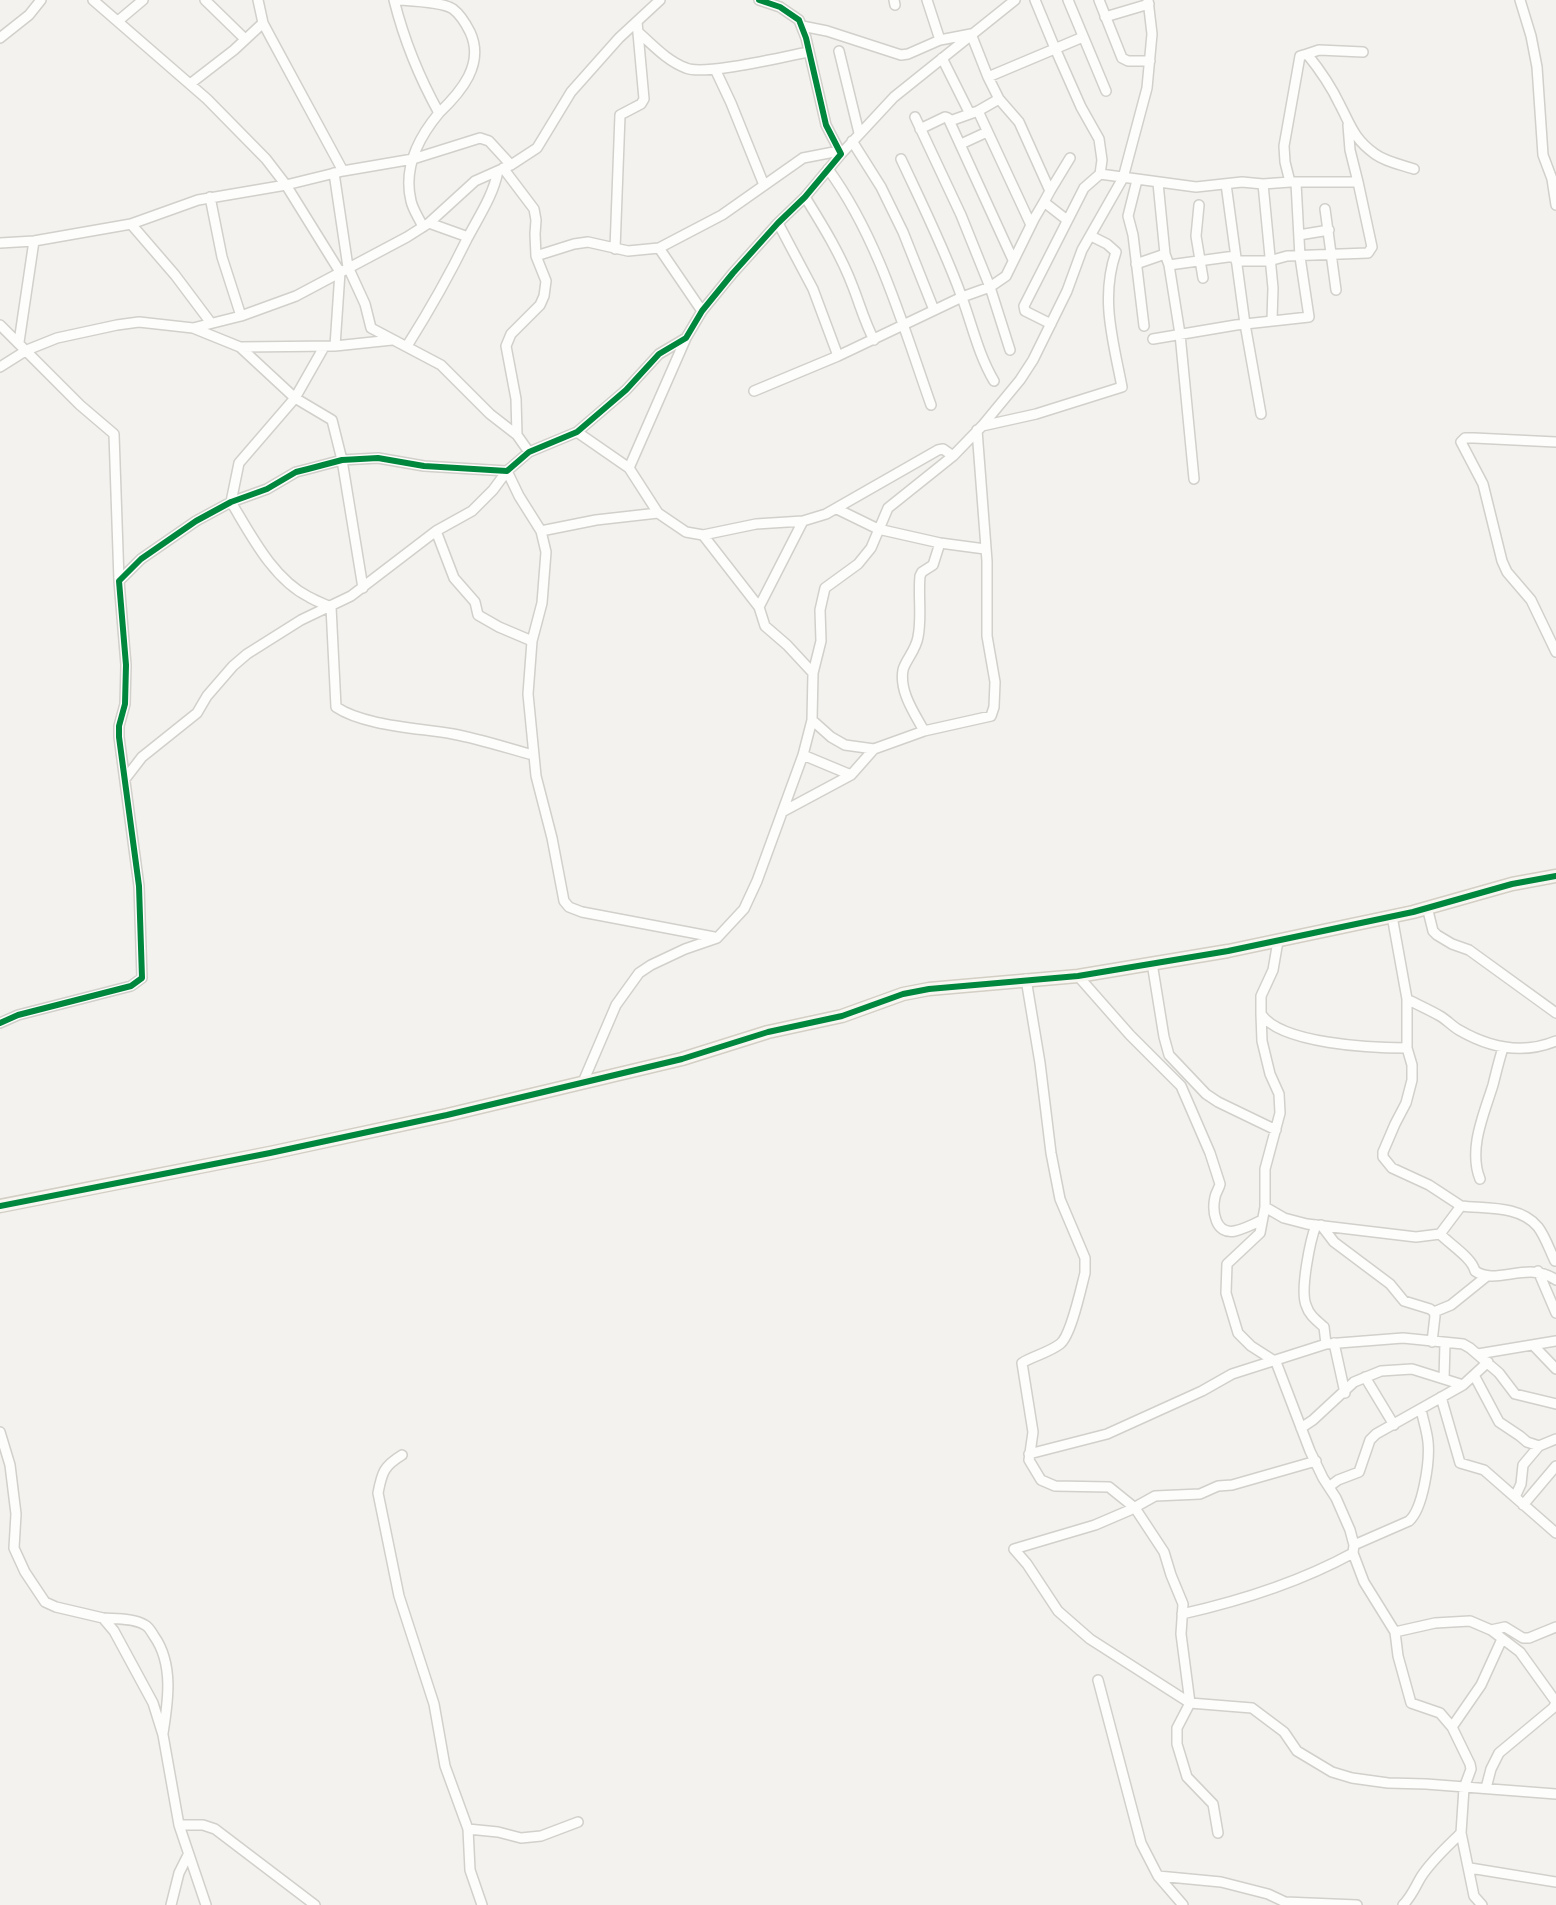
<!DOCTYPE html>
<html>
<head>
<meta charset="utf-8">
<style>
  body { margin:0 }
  canvas { display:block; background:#f4f2ee }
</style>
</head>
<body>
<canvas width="1556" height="1905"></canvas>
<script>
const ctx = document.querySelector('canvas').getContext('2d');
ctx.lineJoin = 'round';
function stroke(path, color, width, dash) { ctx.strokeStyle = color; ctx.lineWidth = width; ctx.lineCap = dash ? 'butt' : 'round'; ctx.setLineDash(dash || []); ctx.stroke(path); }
const street = new Path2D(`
  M93 0 207 99 266 159 286 185 340 272 335 346 240 347
  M205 0 245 39
  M258 0 263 23 271 38 343 171
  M394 0C404 40 419 77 439 113 419 137 403 168 411 201 413 210 419 218 423 227
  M398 0C412 1 442 2 453 9 461 15 466 24 470 32 485 64 461 92 439 113
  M894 0 895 5
  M927 0 940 40
  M1035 0 1054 46 1081 107 1099 139 1102 160 1100 174 1196 187 1242 182 1263 184 1290 182H1358L1350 150 1348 125
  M1068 0 1106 91
  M1099 0 1122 58 1128 61H1150
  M1520 0 1531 36 1537 67 1543 155 1552 179 1556 205
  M1105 17 1149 4
  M118 21 143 0
  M802 26 827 31 901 55 908 54 940 40 971 34 988 77 999 99 1019 122 1050 191 1044 202 1067 220
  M638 32C653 45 667 61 686 68 705 76 785 56 809 52
  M0 38 29 15 41 0
  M839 51 859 133
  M1307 54 1319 50 1363 52
  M942 58 970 114
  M715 69 731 103 764 185
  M988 77 1083 37
  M190 84 234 50 263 23
  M978 111 1031 225
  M915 117 961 215 990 287 1010 350
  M950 121 978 111 999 99
  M920 129 945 117 948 118 1013 260
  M852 141 881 187 903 232 934 310
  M961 144 987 132
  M841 154 894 97 1015 0
  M901 159C922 204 944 248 961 295 972 324 978 354 994 381
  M503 168 534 209 536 220 535 234 536 256
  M828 169C878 237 903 326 931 405
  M334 173 348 267 365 304 371 328 441 365 490 414 517 435 529 452
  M1137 180 1128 216 1133 235 1144 326
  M1290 182 1285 162 1284 146 1300 56 1307 54C1320 70 1331 86 1340 105 1351 126 1354 139 1375 154 1386 162 1402 165 1414 169
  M1158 183 1165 254 1169 265 1180 334 1194 479
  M1226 184 1245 324 1261 414
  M1263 184 1273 288 1272 320
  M1050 191 1070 158
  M210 197 222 257 241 316
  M805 197C823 226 841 255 853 287 860 305 865 323 874 340
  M1199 205 1196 236 1203 278
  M1325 209 1336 290
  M429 223 468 237
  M778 223 813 289 838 356
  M131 224 175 275 211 323
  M1299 235 1329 230
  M0 243 34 241 131 224 198 200 286 185 343 171 413 159 480 138 489 141 511 165
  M659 248 702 311
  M615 249 620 115 641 104 644 99 637 22
  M1236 261H1269L1287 256 1368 253 1372 247 1358 182
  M1136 264 1165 254
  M1169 265 1235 256
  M1051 324 1025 311 1024 306 1084 188 1100 174
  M0 325 80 405 114 434 119 581
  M193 328 240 347 295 398 332 420 342 460 363 588
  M1153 339 1236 325 1309 317 1300 257 1296 183
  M19 342 34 241
  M335 346 392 340
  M407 346C429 311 449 276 467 239 479 216 493 196 498 171
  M324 347 295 398 239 463 231 502C251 535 273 579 309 597 316 601 324 604 331 607L336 707C364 726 420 728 453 734 480 739 507 748 533 755
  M0 367 27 350 57 338 117 325 139 322 193 328 241 316 296 296 407 237 429 223 475 181 511 165 537 148 571 92 619 38 660 0
  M754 391 838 356 962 297 990 287 1006 276 1034 219 1044 202
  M982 426 1036 414 1122 387C1113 340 1100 298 1116 252L1107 244 1091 236
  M577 432 629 468 658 513 686 532 703 535 759 607 765 626 787 645 813 673
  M517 435 516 399 506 346 511 334 540 305 544 296 546 281 536 256 574 244 588 242 628 251 659 248 722 215 803 158 839 151
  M1556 442 1474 438H1465L1461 442 1483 484 1502 561 1507 572 1531 600 1556 652
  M629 468 686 338
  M837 509 878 529 940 543 985 549
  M436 531 454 578 475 602 478 615 499 627 532 641
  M541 531 596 520 658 513
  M703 535 756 524 803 521 826 514 938 450 943 449 953 456
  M759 607 803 521
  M812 720 831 737 845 745 874 749 924 731 991 716 994 707 995 682 987 636V561L977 430
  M924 731C915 714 899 692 903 670 905 661 916 650 918 637 922 617 918 596 920 576L922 572 933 565 940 543
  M803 755 851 775
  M125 779 142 757 197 713 207 696 233 666 247 654 301 620 351 596 436 531 472 511 493 490 507 471 519 496 541 531 546 552 542 603 532 641 528 694 536 776 552 838 564 901 569 907 582 912 714 937
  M782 812 851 775 874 749
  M1427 907 1433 931 1437 935 1452 944 1469 950 1556 1013
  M1392 916 1407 999C1418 1005 1430 1010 1440 1016 1447 1020 1452 1026 1459 1030 1490 1048 1522 1055 1556 1041
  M1278 941 1273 970 1261 996V1014L1262 1041 1270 1074 1279 1094 1280 1113 1265 1169V1207L1260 1233 1227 1264 1226 1293 1238 1333 1251 1346 1276 1362 1310 1451 1323 1478 1336 1498 1350 1530 1354 1545 1353 1553 1364 1582 1395 1632 1398 1656 1411 1703 1440 1713 1452 1727 1470 1764 1471 1769 1464 1788 1461 1833 1474 1896 1482 1905
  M1152 963 1164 1037 1169 1055 1206 1094 1218 1102 1276 1130
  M1078 976 1130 1035 1181 1086 1210 1153 1220 1184C1219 1189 1216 1192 1215 1197 1212 1211 1215 1235 1235 1231 1244 1229 1254 1224 1262 1220
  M1026 979 1040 1063 1051 1153 1060 1199 1085 1258V1273C1081 1288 1071 1336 1060 1344 1048 1353 1033 1356 1022 1363L1033 1432 1029 1460 1041 1480 1055 1486 1109 1487 1135 1508 1164 1552 1171 1575 1183 1604 1181 1634 1190 1703 1177 1728V1744L1187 1777 1213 1804 1218 1833
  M1261 1014C1281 1044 1372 1048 1407 1048
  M0 1023 18 1015 131 986 142 978 139 886 119 737V726L125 704 126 665 119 581 141 559 196 521 231 502 267 489 296 472 308 469 342 460 378 458 424 466 507 471 529 452 577 432 626 390 659 354 686 338 702 311 733 273 778 223 805 197 841 154 826 125 806 38 799 20 780 7 759 0
  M583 1082 616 1005 639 973 651 965 685 949 717 938 744 909 757 881 803 755 812 720 813 673 821 641 820 610 825 588 858 564 871 548 888 508 953 456 982 426 1020 380 1033 360 1067 291 1082 250 1123 178 1147 88 1152 34 1148 0
  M1480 1179C1468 1149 1484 1114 1493 1085 1496 1073 1499 1060 1503 1048
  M1461 1206C1486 1209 1520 1205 1538 1227 1545 1236 1550 1251 1555 1261
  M1265 1207 1284 1218 1307 1224 1416 1237 1440 1234 1461 1206 1429 1185 1392 1168 1383 1157V1152L1395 1124 1406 1103 1412 1080V1065L1407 1048V999
  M1316 1225C1310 1241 1300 1290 1306 1305 1309 1315 1316 1320 1324 1327L1326 1344
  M1321 1225 1334 1242 1390 1284 1404 1301 1430 1309 1434 1312 1435 1316 1432 1342
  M1440 1234C1451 1245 1472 1258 1475 1271 1496 1286 1529 1260 1556 1280
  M1538 1271 1556 1313
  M1434 1312 1451 1305 1487 1276
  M1334 1343 1345 1393
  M1533 1345 1556 1369
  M1478 1354 1556 1341
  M1474 1375 1499 1422 1520 1436 1527 1442 1539 1446
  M1365 1377 1394 1425
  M1444 1379 1445 1343
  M1441 1397 1460 1463 1484 1470 1556 1533
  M1301 1428 1313 1420 1354 1382 1381 1371 1412 1369 1463 1385
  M0 1432 10 1465 16 1514 14 1548 25 1572 45 1602 56 1607 103 1618 114 1631 153 1703 163 1735 179 1825 206 1905
  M1029 1454 1107 1434 1202 1391 1232 1374 1326 1344 1403 1338 1463 1344 1470 1348 1499 1373 1515 1394 1556 1404
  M402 1455C384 1466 382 1472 378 1493L399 1596 434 1704 445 1766 468 1829 498 1832 521 1838 541 1836 578 1822
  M1316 1461 1232 1485 1218 1486 1200 1494 1155 1496 1130 1510 1095 1525 1014 1549 1027 1564 1058 1611 1090 1639 1190 1703 1252 1708 1284 1732 1297 1751 1332 1772 1352 1778 1388 1783 1426 1784 1556 1794
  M1330 1486 1338 1480 1359 1472 1370 1440 1376 1434 1463 1385 1488 1362
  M1515 1497 1521 1484 1523 1465 1539 1446 1556 1439
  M1523 1505 1556 1466
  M1354 1545 1409 1521C1423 1509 1430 1461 1428 1442 1427 1431 1423 1420 1421 1409
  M1182 1614C1240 1601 1300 1582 1353 1553
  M103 1618C116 1619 134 1618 145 1625 149 1627 152 1633 154 1636 174 1664 168 1702 163 1733
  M1491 1630 1505 1627 1523 1638H1529L1556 1627
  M1395 1632 1435 1623 1470 1621 1491 1630 1520 1652 1556 1702
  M1098 1680 1141 1843 1158 1876 1183 1905
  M1452 1727 1481 1685 1502 1639
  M1486 1788 1491 1769 1499 1753 1553 1708 1556 1703
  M179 1825H203L215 1829 315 1905
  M468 1829 470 1870 482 1905
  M1470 1868 1556 1882
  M1158 1876 1221 1882 1268 1894 1285 1902 1357 1905
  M171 1905 179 1873 188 1855
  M1403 1905C1412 1896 1415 1887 1421 1877 1432 1860 1447 1847 1461 1833`);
const secondary = new Path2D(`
  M0 1206 270 1153 447 1115 682 1059 768 1032 842 1016 903 994 929 989 1078 976 1228 951 1413 912 1512 884 1556 876`);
const cycleway = new Path2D(`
  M0 1023 18 1015 131 986 142 978 139 886 119 737V726L125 704 126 665 119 581 141 559 196 521 231 502 267 489 296 472 308 469 342 460 378 458 424 466 507 471 529 452 577 432 626 390 659 354 686 338 702 311 733 273 778 223 805 197 841 154 826 125 806 38 799 20 780 7 759 0
  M0 1206 270 1153 447 1115 682 1059 768 1032 842 1016 903 994 929 989 1078 976 1228 951 1413 912 1512 884 1556 876`);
stroke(street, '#d2d0cb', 12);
stroke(secondary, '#d3cfc5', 15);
stroke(street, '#fdfdfc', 9);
stroke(secondary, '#f7f6f1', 12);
stroke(cycleway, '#00873e', 6);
</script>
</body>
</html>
